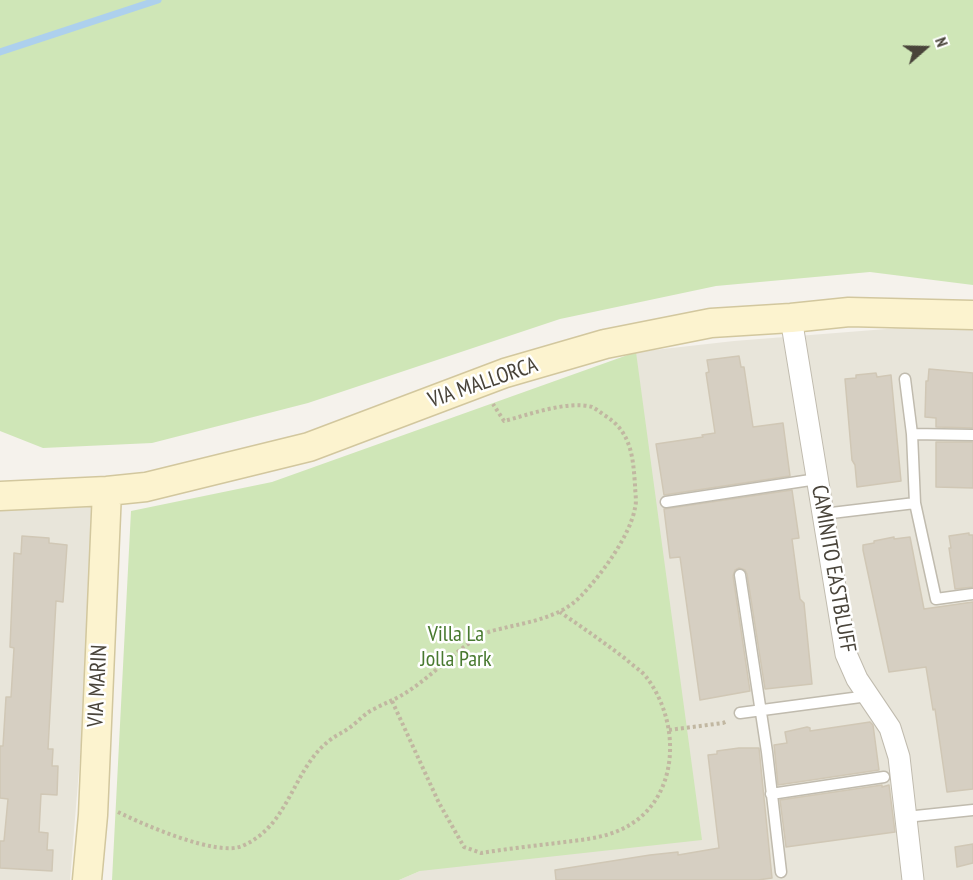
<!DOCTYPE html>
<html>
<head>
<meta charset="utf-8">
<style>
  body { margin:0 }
  #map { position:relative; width:973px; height:880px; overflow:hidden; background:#f5f2ec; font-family:"PT Sans Narrow",sans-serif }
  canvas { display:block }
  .north { position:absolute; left:895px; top:18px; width:60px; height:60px; -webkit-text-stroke:4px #fff; paint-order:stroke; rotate:70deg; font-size:16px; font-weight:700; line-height:24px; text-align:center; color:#49443a }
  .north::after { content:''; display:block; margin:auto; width:21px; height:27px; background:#49443a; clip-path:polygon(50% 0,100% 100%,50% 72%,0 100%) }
</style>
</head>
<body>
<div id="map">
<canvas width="973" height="880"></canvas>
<div class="north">N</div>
</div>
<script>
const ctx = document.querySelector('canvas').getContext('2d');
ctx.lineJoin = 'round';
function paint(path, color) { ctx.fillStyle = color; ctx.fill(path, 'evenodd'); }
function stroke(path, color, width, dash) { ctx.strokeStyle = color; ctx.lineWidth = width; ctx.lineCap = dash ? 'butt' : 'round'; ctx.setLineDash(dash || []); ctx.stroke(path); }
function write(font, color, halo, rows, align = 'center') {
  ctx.font = font + ' "PT Sans Narrow",sans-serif'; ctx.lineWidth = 5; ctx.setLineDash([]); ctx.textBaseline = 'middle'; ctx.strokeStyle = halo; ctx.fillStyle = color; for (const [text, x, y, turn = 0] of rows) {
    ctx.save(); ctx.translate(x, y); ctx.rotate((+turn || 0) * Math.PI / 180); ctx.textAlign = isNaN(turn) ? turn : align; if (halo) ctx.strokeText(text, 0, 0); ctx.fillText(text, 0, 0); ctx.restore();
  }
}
const residential = new Path2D(`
  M950 324 973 329V880H399L420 871 636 352 734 341Z
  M101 500 70 880H0V504Z`);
const green = new Path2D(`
  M0 0H973V285L870 272 716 286 560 319 308 403 152 443 43 448 0 431Z
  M636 352 702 840 420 871 399 880H112L131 511 272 482Z`);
const stream = new Path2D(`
  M0 52 158 0`);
const building = new Path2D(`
  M739 356 741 367H744L753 427 783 423 790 476 664 495 656 444 703 437 702 435 715 433 706 373 709 372 707 360Z
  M929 369 973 373V428L936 427V418L925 417 926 381H928Z
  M876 373 877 377 891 375 901 481 857 487 855 465 852 460 845 379 856 378V375Z
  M936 442H973V488L936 487Z
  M792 490 799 538 792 539 800 599 804 603 812 684 765 689 747 574 745 570 739 568 735 570 733 576 750 691 700 700 680 557 670 558 664 509Z
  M969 533V535H973V587L955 589 949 548H951L949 536Z
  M22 536 49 538V543L67 545 63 602 56 601 48 749H53L52 766H58L57 795 41 794 39 832 48 833 47 850H53L52 871 0 868V841H4L8 799 0 798V746H3L6 697H11L14 648 10 647 14 553 21 554Z
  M894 537V539L910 537 924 609 973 602V789L947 792 935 709 933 710 926 667 889 672 863 550V545L874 543V541Z
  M870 722 873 725 879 770 778 785 774 745 787 743 785 732 807 727 810 728V731Z
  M739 748H759L772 878 758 880H556L555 870 650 855 678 852V855L719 848 708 755 717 754V751Z
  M882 785V787L889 785 895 832 786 847 780 800Z
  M973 844V863L957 867 955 847Z`);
const path = new Path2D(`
  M392 701 439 803 464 847 481 853C506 849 532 846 557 843 578 840 600 839 620 830 679 804 683 726 647 678 642 671 633 666 627 660 605 643 583 628 560 612
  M669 730 723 723 727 721
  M118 812C142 824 217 857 242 846 290 826 292 769 330 740 336 735 343 733 349 728 358 722 365 713 374 709 387 702 399 698 410 690 437 672 457 648 486 633 493 630 501 629 508 627 534 621 562 616 581 596 601 575 630 536 635 508 637 501 635 492 635 485 633 456 631 431 604 415 600 412 596 409 592 407 568 400 528 415 504 421L493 404`);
const lane = new Path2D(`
  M905 379 912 434
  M666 502 817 479
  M915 503 912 434 973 435
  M823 514 915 503 936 599 973 594
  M740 575 767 752 781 872
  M740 713 868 696
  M771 794 884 777
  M906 817 973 810`);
const street = new Path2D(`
  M791 318 846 654 857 679 890 728 899 757 913 880`);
const secondary = new Path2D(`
  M0 496 107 491 146 487 309 447 505 373 605 344 711 323 791 318 849 312 973 315
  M87 880 93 815 107 491`);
const streetNames = [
  ["VIA MALLORCA",483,383,-19],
  ["CAMINITO EASTBLUFF",833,569,80],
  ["VIA MARIN",98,686,-87]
];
const parkNames = [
  ["Villa La",456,635],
  ["Jolla Park",456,660]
];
paint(residential, '#e8e5da');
paint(green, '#cfe6b7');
stroke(stream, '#add0ed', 7);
paint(building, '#d6cfc2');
stroke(building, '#d0c7b5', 1.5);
stroke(lane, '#c0bbae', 13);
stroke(street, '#c0bbae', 23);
stroke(secondary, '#d2c79e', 31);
stroke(path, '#c1b7a1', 4, [3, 3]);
stroke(lane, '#fff', 10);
stroke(street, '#fff', 21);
stroke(secondary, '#fcf3cf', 28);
write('22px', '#49443a', '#fff', streetNames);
write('22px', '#48792f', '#fff', parkNames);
</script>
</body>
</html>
